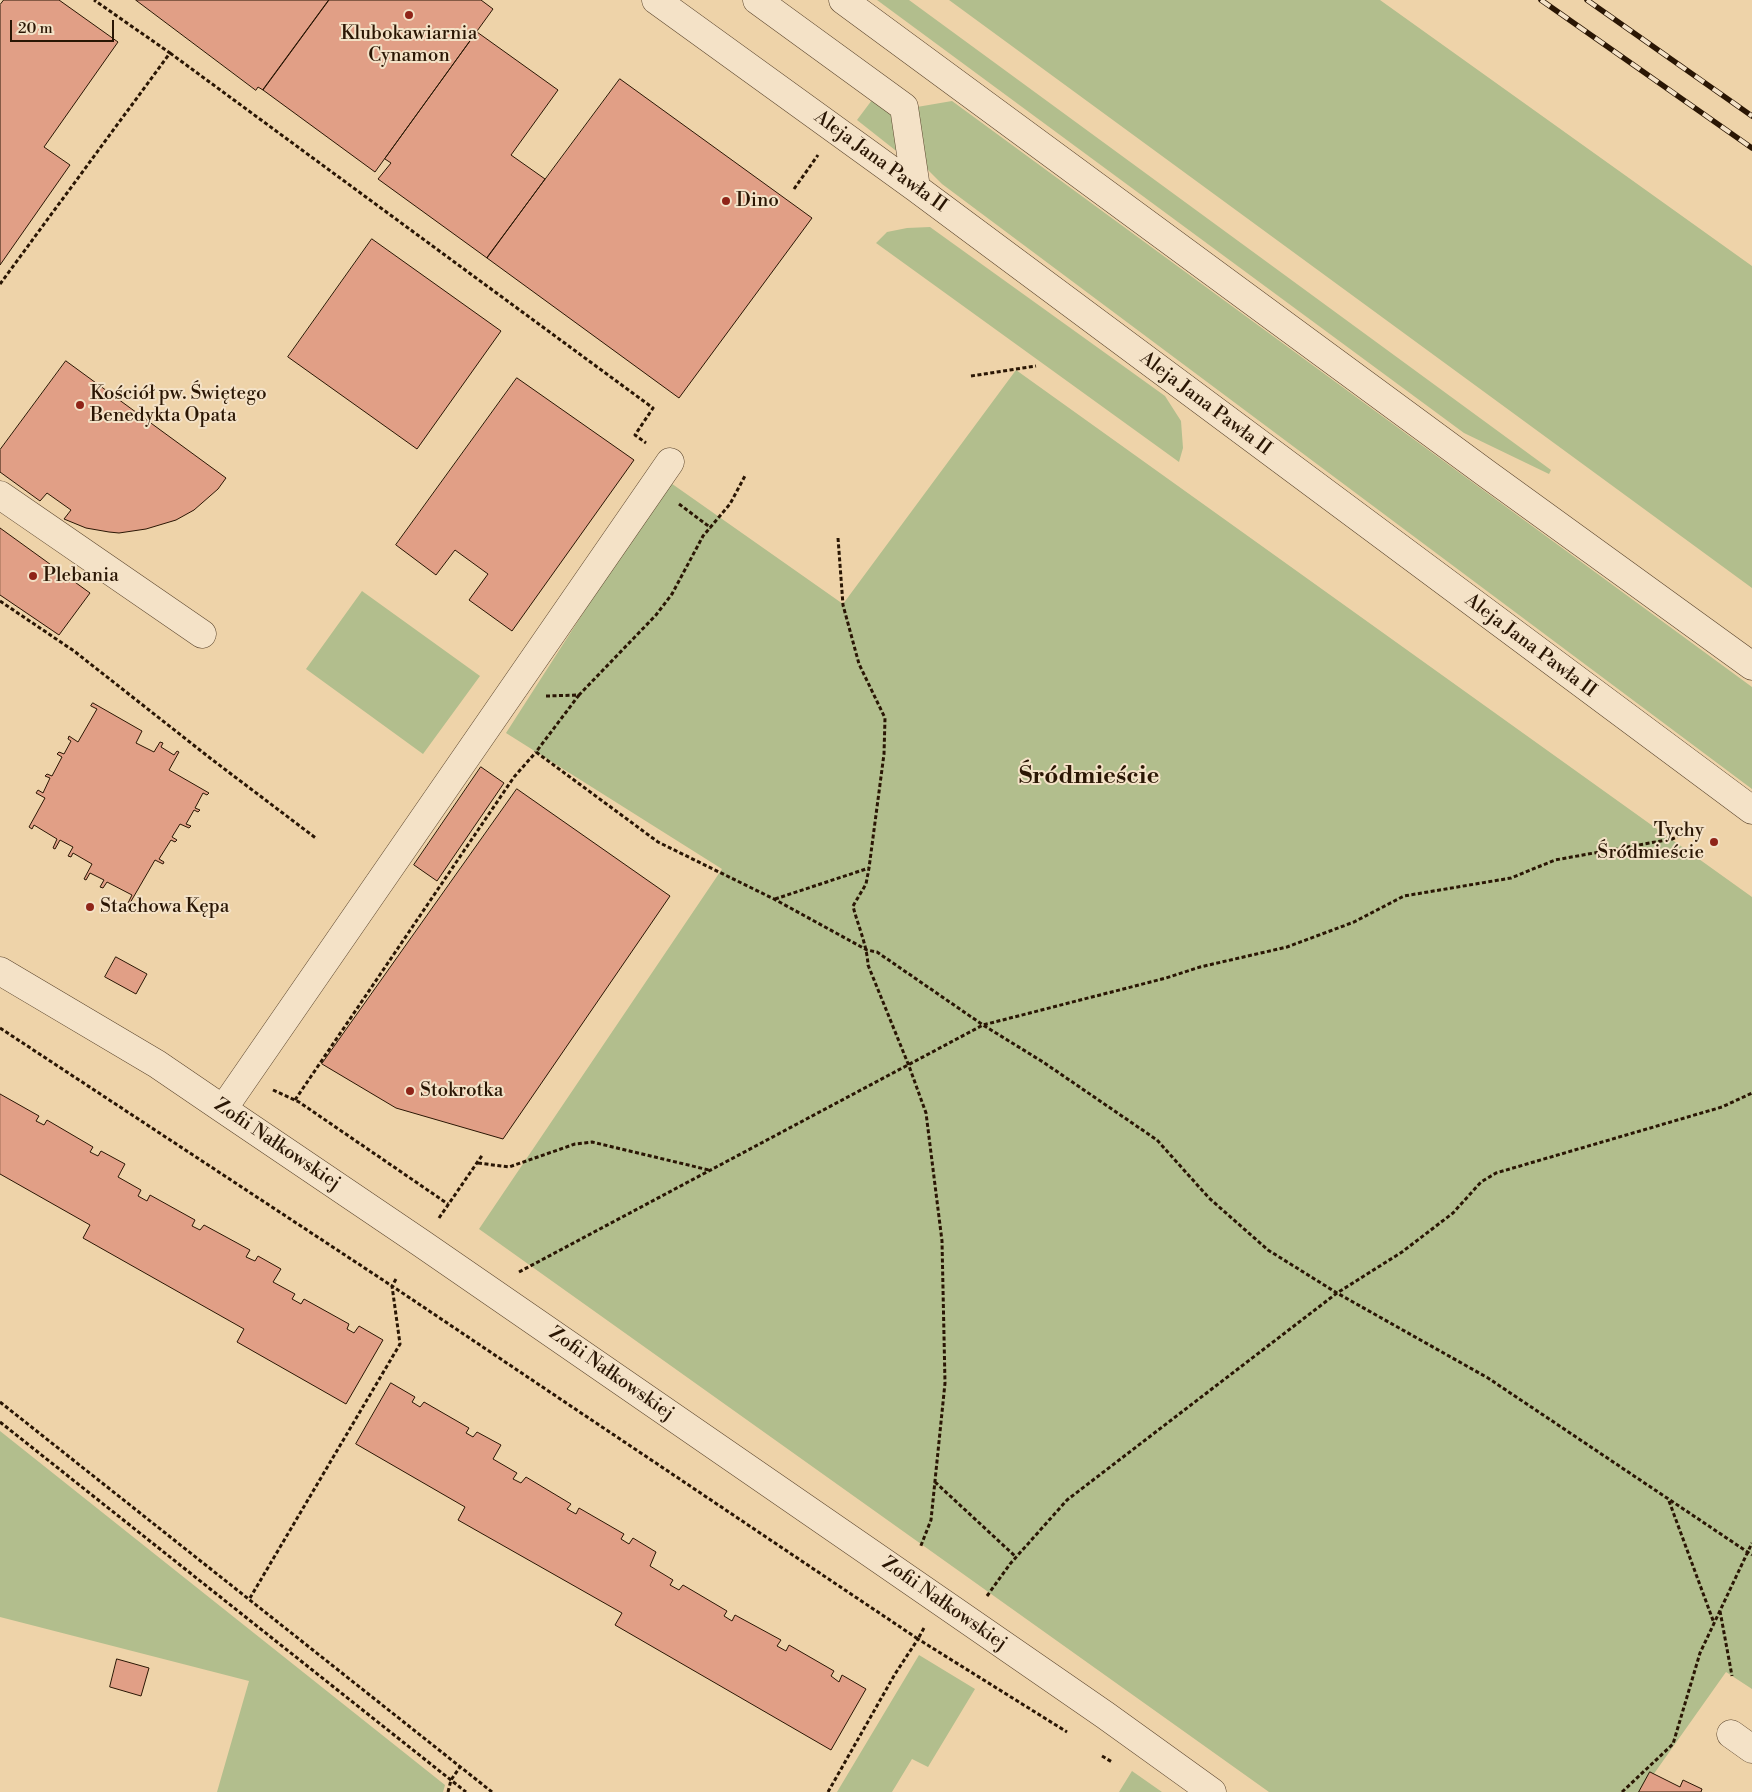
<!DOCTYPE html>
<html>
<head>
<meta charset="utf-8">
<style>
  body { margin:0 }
  #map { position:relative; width:1752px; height:1792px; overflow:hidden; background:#eed3a9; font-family:"Libre Bodoni",serif }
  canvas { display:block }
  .scale { position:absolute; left:10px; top:20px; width:104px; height:22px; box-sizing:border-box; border:2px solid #2a1604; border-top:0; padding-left:6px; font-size:15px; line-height:18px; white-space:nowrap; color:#2a1604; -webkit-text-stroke:4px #f4e2c7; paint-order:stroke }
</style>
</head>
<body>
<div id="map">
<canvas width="1752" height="1792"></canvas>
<div class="scale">20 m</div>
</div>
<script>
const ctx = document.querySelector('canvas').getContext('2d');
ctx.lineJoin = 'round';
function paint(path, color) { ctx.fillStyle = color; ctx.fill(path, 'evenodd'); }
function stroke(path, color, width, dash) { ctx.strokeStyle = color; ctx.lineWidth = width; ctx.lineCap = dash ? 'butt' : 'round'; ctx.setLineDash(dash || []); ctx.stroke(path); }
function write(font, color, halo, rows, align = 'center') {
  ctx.font = font + ' "Libre Bodoni",serif'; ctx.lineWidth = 4; ctx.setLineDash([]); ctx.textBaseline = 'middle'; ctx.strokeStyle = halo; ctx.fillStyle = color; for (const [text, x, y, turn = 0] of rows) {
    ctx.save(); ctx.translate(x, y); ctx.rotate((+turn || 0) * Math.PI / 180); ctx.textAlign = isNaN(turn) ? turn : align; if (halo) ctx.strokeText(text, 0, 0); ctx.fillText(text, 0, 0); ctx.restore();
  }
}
const green = new Path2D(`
  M877 0H909L1551 470 1549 474 1464 433Z
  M949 0H1380L1752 266V588Z
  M872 100 894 116 898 150H895L857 120Z
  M952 101 1752 687V789L942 184 926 168 917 107Z
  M930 227 1165 396 1181 421 1183 448 1179 462 876 243 887 232 907 228Z
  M1016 370 1752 897V1689L1726 1672 1641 1792H1269L479 1229 722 869 506 733 668 481 843 604Z
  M362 591 480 676 423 754 306 669Z
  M0 1431 445 1785 443 1792H217L249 1681 0 1617Z
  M919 1655 975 1689 928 1767 912 1759 892 1792H837Z
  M1132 1771 1162 1792H1119Z`);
const building = new Path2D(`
  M4 0H59L118 42 44 147 70 165 0 265V5Z
  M136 0H329L263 90 258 87 256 90Z
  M329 0H481L493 9 375 172 263 90Z
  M477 32 558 90 511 155 545 179 487 258 378 179 391 163 385 159Z
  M620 79 812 218 679 398 487 258Z
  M372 239 501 331 417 449 288 357Z
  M66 361 226 478 218 489 194 510 176 520 146 529 119 533 109 532 86 528 64 519 71 510 47 493 40 501 0 472V450Z
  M517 378 634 460 512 631 469 600 488 574 455 550 436 575 396 545Z
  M0 528 90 593 59 635 0 595Z
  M93 703 142 731 136 743 154 752 160 742 163 743 161 747 174 755 177 751 179 752 169 770 209 793 207 795 203 793 195 808 200 810 198 812 194 810 186 824 191 826 189 828 180 824 172 837 177 840 175 842 171 840 159 859 164 862 163 864 155 860 130 903H128L132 895 107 882 103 888 100 887 104 880 90 873 86 880 84 879 92 864 73 853 71 857 68 856 73 847 60 840 55 849 53 848 57 839 34 825 32 829 29 827 45 798 36 793 38 790 43 793 50 778 45 776 47 774 52 776 62 757 57 754 59 752 64 754 71 741 68 739 69 736 78 742 97 709 91 706Z
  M481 767 504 783 437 881 414 865Z
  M517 789 670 896 503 1139 396 1108 322 1064Z
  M116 957 147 974 136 994 105 977Z
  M0 1094 39 1116 36 1121 44 1125 47 1120 93 1147 90 1152 98 1156 101 1151 125 1164 118 1177 141 1190 138 1196 147 1201 150 1195 195 1220 192 1226 200 1230 204 1225 250 1250 246 1257 255 1261 258 1256 281 1269 273 1282 295 1294 292 1299 301 1304 304 1299 349 1324 347 1329 354 1333 359 1326 383 1340 346 1404 237 1342 244 1329 83 1238 90 1225 0 1174Z
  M391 1383 415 1397 412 1402 420 1407 424 1402 469 1428 466 1433 473 1437 477 1432 501 1445 493 1459 517 1473 513 1479 521 1483 526 1477 571 1504 567 1509 576 1514 579 1508 624 1534 621 1539 629 1544 633 1538 656 1552 650 1566 673 1580 670 1585 679 1590 683 1585 727 1611 724 1616 732 1621 735 1615 781 1640 777 1646 786 1651 789 1645 834 1671 831 1676 839 1682 842 1675 866 1689 831 1750 615 1625 622 1613 458 1520 465 1507 356 1444Z
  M117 1659 149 1668 141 1696 110 1687Z
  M1650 1772 1680 1787 1683 1780 1702 1789 1701 1792H1639Z`);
const path = new Path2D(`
  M170 53 653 408 635 435 646 443
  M794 189 818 155
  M0 284 170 53 94 0
  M971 376 1036 366
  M679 504 711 528
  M838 538 843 605 859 664 885 718 884 754 869 868 866 884 853 906C858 926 867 945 868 965L909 1066 926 1113 942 1241 945 1383 931 1520 920 1548
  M0 601 74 651 210 758 317 839
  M579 695 536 752 658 842 774 899 867 950 877 952 983 1025 1043 1062 1157 1140 1209 1198 1268 1250 1337 1293 1488 1378 1752 1555
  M546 696 579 695 656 615 672 594 703 536 730 504 746 474
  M775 899 869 868
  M0 1028 392 1286 400 1344 250 1598
  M273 1090 299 1102 448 1204
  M295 1100 514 777 536 752
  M478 1163 509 1167 575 1144 592 1142 709 1170
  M439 1218 483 1154
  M519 1272 983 1025 1166 978 1200 967 1287 947 1354 922 1404 896 1511 878 1555 860 1672 839 1693 830
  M396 1279 392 1286 918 1639 924 1628
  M0 1402 492 1792
  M0 1422 466 1792
  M935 1482 1016 1557
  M1669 1501 1714 1623
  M987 1596 1010 1564 1067 1500 1337 1293 1402 1252 1453 1213 1481 1182 1496 1173 1722 1107 1752 1093
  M1720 1611 1732 1676
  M1102 1756 1112 1762
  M448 1792 451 1780 460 1767
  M828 1792 895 1674 918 1639 1067 1732
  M1622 1792 1673 1744 1700 1653 1752 1543`);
const minor = new Path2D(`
  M656 0 916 188 1752 810
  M757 0 904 107 916 188
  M843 0 1487 474 1752 666
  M0 495 202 634
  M0 971 157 1064 223 1109 421 1243 940 1601 1105 1715 1212 1792
  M223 1109 670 462
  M1731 1734 1752 1749`);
const rail = new Path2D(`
  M1541 0 1752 148
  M1587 0 1752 116`);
const markers = [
  [409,15,5,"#8f2418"],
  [726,201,5,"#8f2418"],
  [80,405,5,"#8f2418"],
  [33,576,5,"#8f2418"],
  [1714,842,5,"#8f2418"],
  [90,907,5,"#8f2418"],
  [410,1091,5,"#8f2418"]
];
const poiNames = [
  ["Klubokawiarnia",409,34,"center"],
  ["Cynamon",409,56,"center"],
  ["Dino",736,201],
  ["Kościół pw. Świętego",90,394],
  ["Benedykta Opata",90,416],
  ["Plebania",43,576],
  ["Tychy",1704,831,"right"],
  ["Śródmieście",1704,853,"right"],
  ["Stachowa Kępa",100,907],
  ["Stokrotka",420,1091]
];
const streetNames = [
  ["Aleja Jana Pawła II",880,162,36],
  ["Aleja Jana Pawła II",1205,404,37],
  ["Aleja Jana Pawła II",1530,646,37],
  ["Zofii Nałkowskiej",277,1145,34],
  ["Zofii Nałkowskiej",611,1374,35],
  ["Zofii Nałkowskiej",944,1604,35]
];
const districtNames = [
  ["Śródmieście",1089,777]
];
paint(green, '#b2be8d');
paint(building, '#e19f86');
stroke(building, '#2a1604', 1);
stroke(minor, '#5b452d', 29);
stroke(path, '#2a1604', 3, [4, 2.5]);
stroke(minor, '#f4e2c7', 28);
stroke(rail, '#2a1604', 5.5);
stroke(rail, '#f4e2c7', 4, [11]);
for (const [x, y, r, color] of markers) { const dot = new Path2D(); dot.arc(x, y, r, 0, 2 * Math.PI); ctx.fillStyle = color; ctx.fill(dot); stroke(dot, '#f4e2c7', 2); }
write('19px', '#2a1604', '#f4e2c7', poiNames, 'left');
write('19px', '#2a1604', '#f4e2c7', streetNames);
write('bold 24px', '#2a1604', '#f4e2c7', districtNames);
</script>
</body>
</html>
